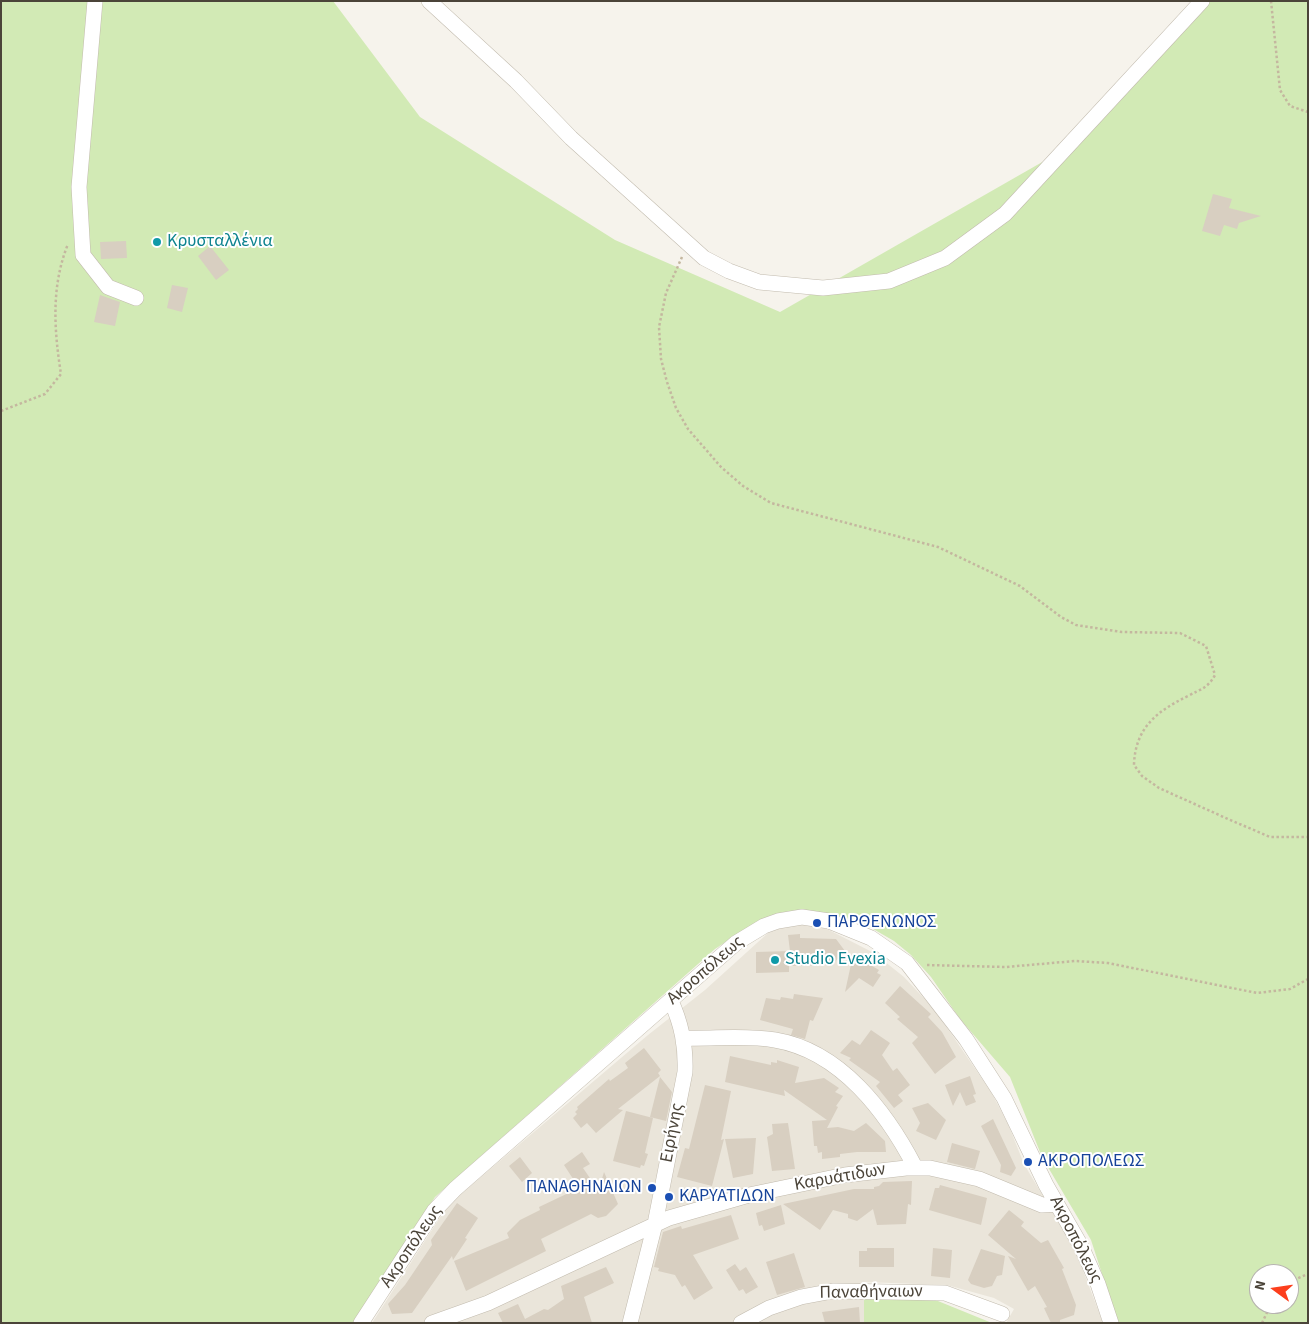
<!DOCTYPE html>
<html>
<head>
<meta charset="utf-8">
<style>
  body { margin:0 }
  #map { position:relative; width:1309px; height:1324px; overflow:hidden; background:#f6f3ec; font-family:"Source Sans 3",sans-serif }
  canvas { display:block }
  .frame { position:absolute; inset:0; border:2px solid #4b4439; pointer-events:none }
  .north { position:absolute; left:1249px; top:1264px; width:50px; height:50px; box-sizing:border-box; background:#fff; border:1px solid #b7b4b0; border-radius:50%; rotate:284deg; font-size:14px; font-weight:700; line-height:20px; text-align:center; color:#4b4439 }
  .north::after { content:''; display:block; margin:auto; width:18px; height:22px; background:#fc3f1d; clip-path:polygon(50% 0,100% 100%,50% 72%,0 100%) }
</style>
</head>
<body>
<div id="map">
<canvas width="1309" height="1324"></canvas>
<div class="frame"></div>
<div class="north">N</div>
</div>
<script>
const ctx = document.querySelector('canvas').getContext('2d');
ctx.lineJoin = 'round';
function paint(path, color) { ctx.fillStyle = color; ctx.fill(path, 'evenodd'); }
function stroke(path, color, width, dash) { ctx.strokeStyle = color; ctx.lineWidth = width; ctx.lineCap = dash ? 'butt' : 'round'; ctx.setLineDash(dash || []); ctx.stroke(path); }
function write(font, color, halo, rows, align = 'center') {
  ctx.font = font + ' "Source Sans 3",sans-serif'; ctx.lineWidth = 4; ctx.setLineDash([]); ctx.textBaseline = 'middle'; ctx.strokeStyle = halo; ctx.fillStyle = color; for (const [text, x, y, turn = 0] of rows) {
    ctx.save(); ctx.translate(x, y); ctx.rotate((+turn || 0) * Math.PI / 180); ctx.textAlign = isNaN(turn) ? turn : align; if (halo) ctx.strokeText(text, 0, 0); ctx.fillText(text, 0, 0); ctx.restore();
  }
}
const residential = new Path2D(`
  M798 924 827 929 874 953 904 977 935 1010 991 1092 1008 1124 1024 1164 1076 1252 1103 1323H1006L1014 1309 994 1298 947 1285 864 1282V1323H372L448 1205 648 1035 705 990 768 933 782 926Z`);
const green = new Path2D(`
  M1 1H333L420 117 615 240 780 312 1079 141 1210 1H1308V1323H1118L1091 1240 1042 1157 1010 1077 960 1019 931 977 911 955 894 941 868 926 834 914 812 911H803L736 935 715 949 435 1197 353 1323H1ZM1259 1274H1289V1304H1259Z
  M864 1298 933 1299 992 1323H864Z`);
const building = new Path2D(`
  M1213 194 1232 199 1229 208 1261 216 1239 223 1237 229 1224 225 1220 236 1202 231Z
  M126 241 127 258 101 259 100 242Z
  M210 246 229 270 216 280 198 256Z
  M172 285 188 288 182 312 167 308Z
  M100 295 120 302 115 326 94 322Z
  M800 934V938L836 939 845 951 832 965 789 966V972L756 973V952L790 951 788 935Z
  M853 955 879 970 877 973 881 975 873 987 859 978 845 992Z
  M900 986 931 1014 928 1017 942 1032 956 1057 935 1074 912 1043 918 1037 897 1019 900 1017 885 1003Z
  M794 994 823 998 813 1021 810 1020 805 1039 791 1035 793 1029 760 1020 766 998 780 1000 781 997 793 999Z
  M871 1030 890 1043 882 1055 893 1071 897 1068 910 1085 898 1095 903 1101 894 1108 876 1086 880 1082 849 1060 851 1058 840 1053 852 1040 860 1045Z
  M644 1048 661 1070 658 1073 660 1076 618 1109 623 1110 596 1133 587 1123 581 1128 573 1118 577 1114 575 1112 578 1109 577 1107 609 1079 610 1081 628 1068 625 1063Z
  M730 1056 771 1065V1062L777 1063V1060L799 1067 795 1083 824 1078 839 1088 835 1092 843 1096 836 1106 838 1107 827 1128 838 1127 854 1131 866 1123 885 1141 886 1152H857L840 1154V1157L822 1159V1152L818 1153 817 1146H814L812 1121 827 1120 784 1090 785 1096 725 1082Z
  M970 1076 976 1094 973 1095 976 1102 966 1106 960 1092 953 1106 945 1085Z
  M660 1077 672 1092 666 1121 650 1117Z
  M705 1085 731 1091 721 1140 724 1139 712 1186 677 1177 685 1148 689 1149Z
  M928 1103 946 1120 936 1140 916 1131 920 1123 912 1108Z
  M626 1111 653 1118 645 1153 648 1154 644 1166 641 1165 640 1168 613 1161Z
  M993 1119 1016 1168 1011 1176 1000 1172 1001 1165 981 1126Z
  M788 1123 795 1169 772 1171 767 1137 773 1134 772 1124Z
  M756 1138 753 1174 733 1178 725 1139Z
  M952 1143 980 1151 975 1169 947 1162Z
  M582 1152 590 1164 583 1168 594 1184 601 1182 604 1172 618 1204 606 1216 598 1218 591 1214 541 1239 546 1251 466 1291 454 1261 509 1238 507 1233 520 1220 540 1210 539 1207 579 1188 564 1165Z
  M520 1157 532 1173 522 1182 509 1166Z
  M912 1181 911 1205 908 1204 906 1224 877 1225 873 1209 857 1221 848 1218V1214L833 1210 820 1230 783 1204 854 1189H874V1187L879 1186 883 1182Z
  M940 1185 987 1198 981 1225 929 1210 935 1188H939Z
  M457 1203 478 1218 465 1238 467 1239 453 1260 452 1256 412 1313 392 1314 388 1304 405 1285 432 1245 431 1240Z
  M781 1205 785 1224 764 1231 762 1225 759 1226 756 1213Z
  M1009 1210 1024 1222 1021 1226 1041 1243 1048 1240 1064 1268 1062 1269 1076 1305 1074 1315 1060 1320V1323H1051L1044 1308 1047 1307 1035 1286 1028 1291 1008 1256 1016 1259 988 1235Z
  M731 1215 739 1239 693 1255 713 1288 694 1300 685 1285 682 1287 675 1275 658 1271 659 1268 654 1267 663 1232 681 1226 682 1229Z
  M867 1248H894V1267H859V1251H867Z
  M933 1248 952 1250 950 1278 931 1276Z
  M981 1249 1005 1256 1002 1275 997 1276 992 1286 984 1288 971 1284 968 1280Z
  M794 1253 805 1287 777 1295 766 1262Z
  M735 1264 740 1271 746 1267 758 1287 746 1294 743 1289 739 1291 726 1270Z
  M606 1267 614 1283 584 1297 592 1323H503L498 1313 518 1304 525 1319 544 1309 548 1310 564 1299 561 1286Z
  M859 1307 860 1323H825L822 1312Z`);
const path = new Path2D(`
  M1271 1 1280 90 1290 106 1308 112
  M682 257 666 293 659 327 661 359 667 382 676 408 688 429 721 467 743 486 771 503 938 547 1020 586 1061 617 1076 625 1122 632 1180 633 1206 646 1215 675C1208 688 1201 689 1188 696 1157 711 1135 728 1134 765L1142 776 1159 788 1228 819 1270 837H1308
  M1 411 45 394 61 374C54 330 51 286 68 244
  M927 965 1006 967 1075 961 1108 963 1257 993 1290 989 1308 979
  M1289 1282 1308 1274
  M1262 1323 1271 1304`);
const minor = new Path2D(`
  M95 1 79 187 83 255 108 287 136 298
  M429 1 516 81 571 138 704 258 729 271 759 282 823 288 889 281 945 258 1005 214 1202 1
  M684 1038C714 1039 746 1035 775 1040 841 1051 887 1113 915 1167
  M361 1323 434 1211 455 1189 736 943 764 926 778 921 802 917 829 921 871 938 907 963 966 1039 1004 1098 1046 1185 1081 1246 1098 1284 1111 1323
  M432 1323 488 1303 669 1218 749 1195 845 1175 906 1168H930L979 1179 1042 1205 1057 1204
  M630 1323 655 1224 685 1072C686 1046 682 1025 671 1001
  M741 1323 769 1308 801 1297 833 1291 945 1293 1002 1314`);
const markers = [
  [157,242,5,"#0f9aa8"],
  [817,923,5,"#1a4fb4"],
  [775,960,5,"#0f9aa8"],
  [1028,1162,5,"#1a4fb4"],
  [652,1188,5,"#1a4fb4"],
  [669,1197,5,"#1a4fb4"]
];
const cultureNames = [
  ["Κρυσταλλένια",167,242],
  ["Studio Evexia",785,960]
];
const transitNames = [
  ["ΠΑΡΘΕΝΩΝΟΣ",827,923],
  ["ΑΚΡΟΠΟΛΕΩΣ",1038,1162],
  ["ΠΑΝΑΘΗΝΑΙΩΝ",642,1188,"right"],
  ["ΚΑΡΥΑΤΙΔΩΝ",679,1197]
];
const streetNames = [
  ["Ακροπόλεως",706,971,-41],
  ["Ειρήνης",673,1133,-79],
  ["Καρυάτιδων",840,1178,-10],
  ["Ακροπόλεως",1075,1240,63],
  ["Ακροπόλεως",412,1247,-56],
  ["Παναθήναιων",871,1293,-1]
];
paint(residential, '#eae5da');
paint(green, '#d2eab5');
paint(building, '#d8cfc1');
stroke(minor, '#c2bbae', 16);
stroke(path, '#c4b79f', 2.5, [2.5, 2.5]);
stroke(minor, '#fff', 15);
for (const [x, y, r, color] of markers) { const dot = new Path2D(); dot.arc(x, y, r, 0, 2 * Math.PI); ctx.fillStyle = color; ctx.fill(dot); stroke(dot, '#fff', 2); }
write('18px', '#0d838f', '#fff', cultureNames, 'left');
write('18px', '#164399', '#fff', transitNames, 'left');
write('18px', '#4b4439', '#fff', streetNames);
</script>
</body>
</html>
